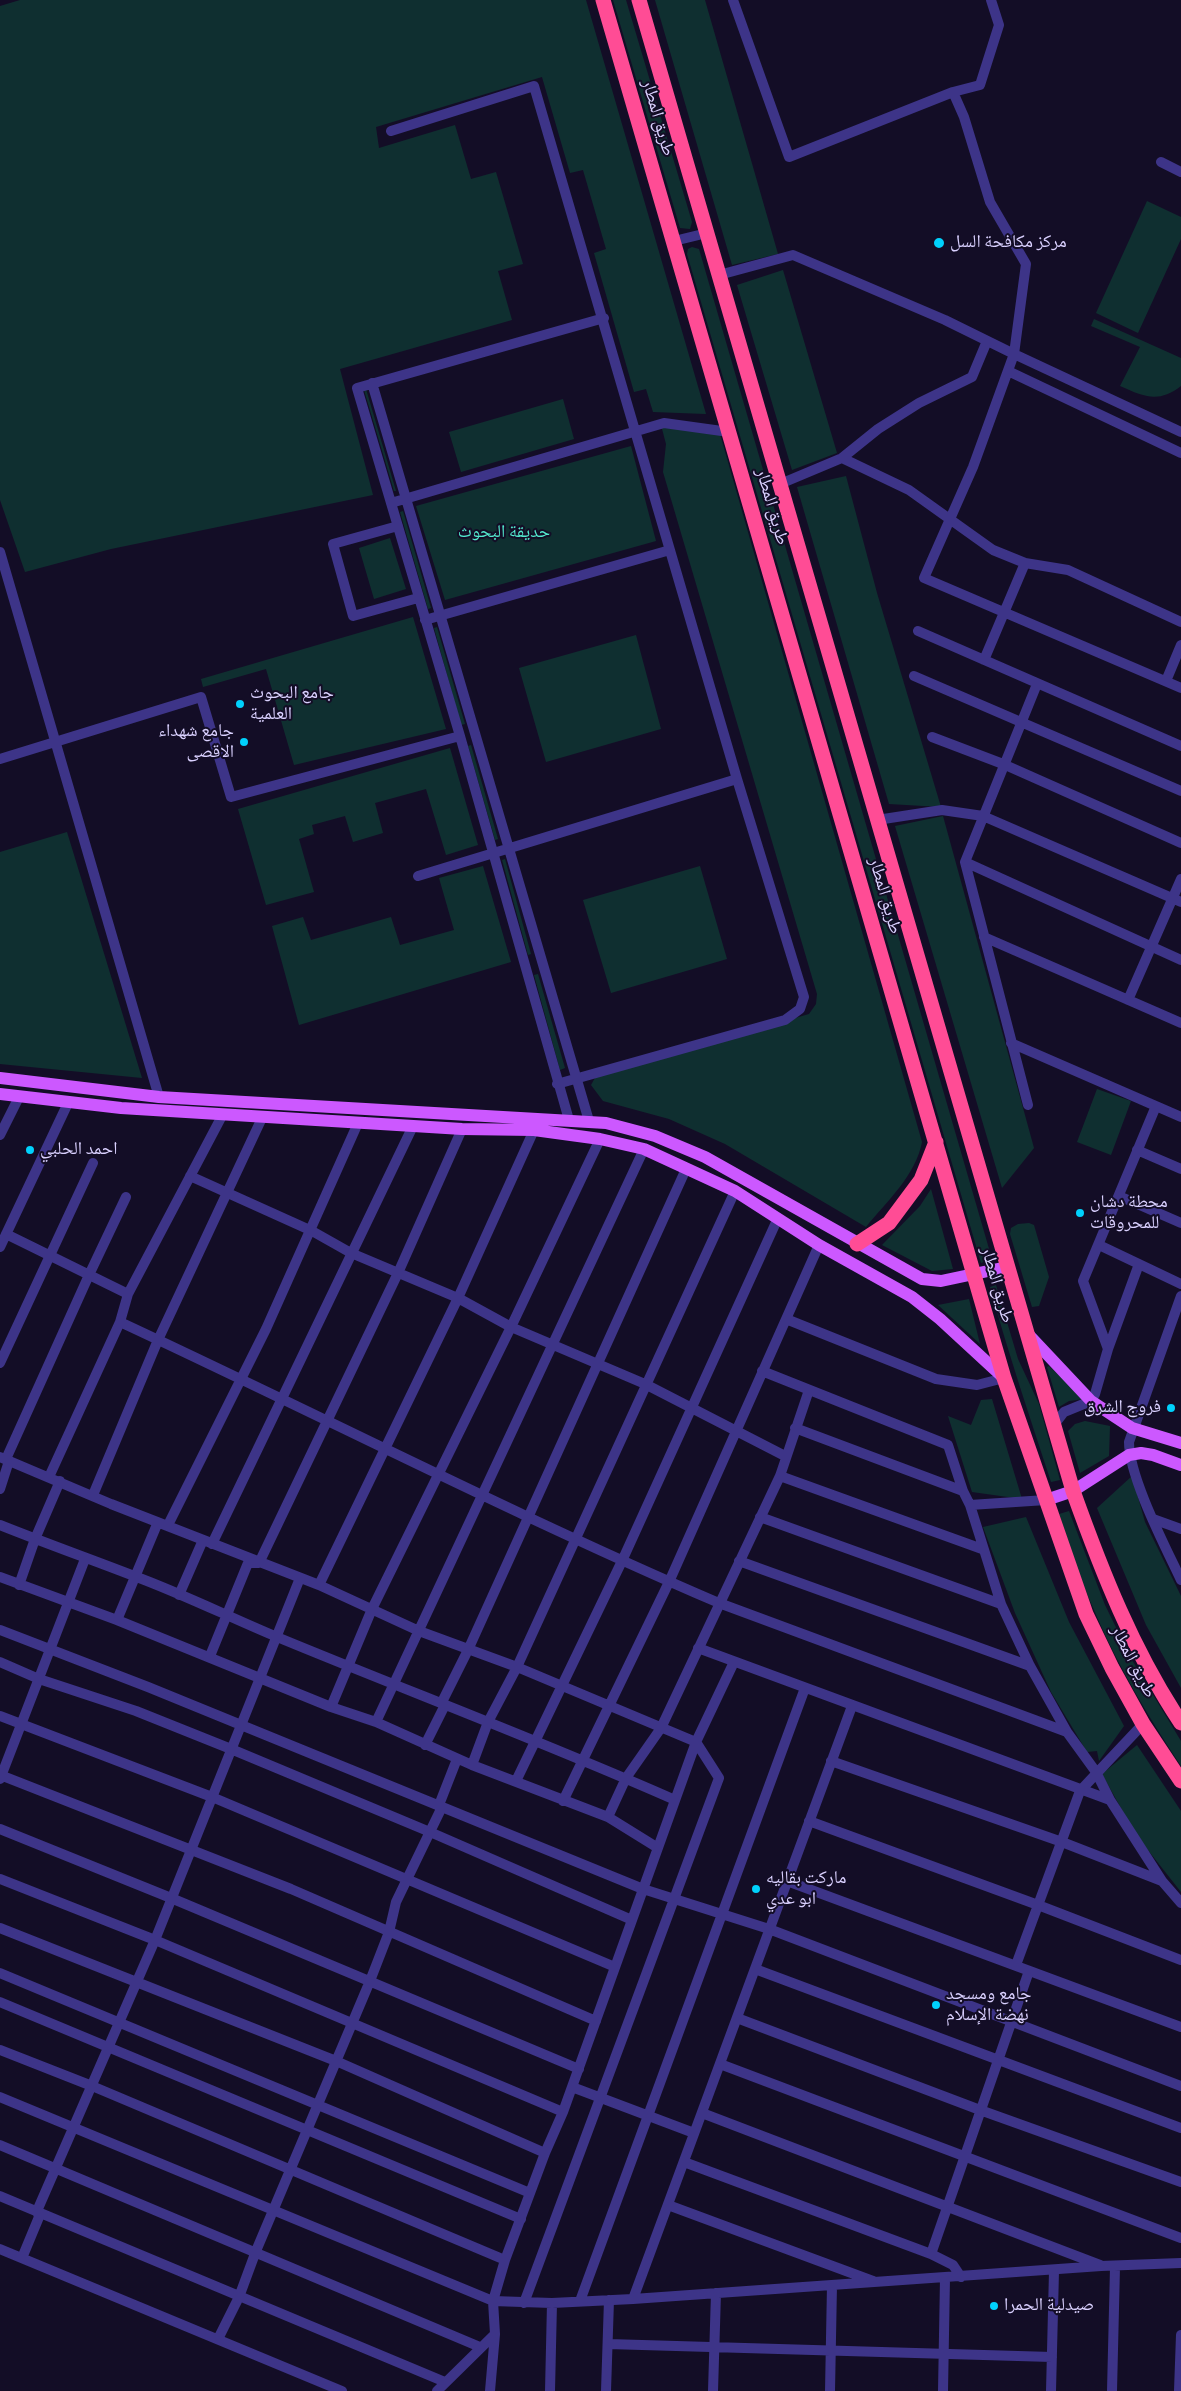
<!DOCTYPE html>
<html>
<head>
<meta charset="utf-8">
<style>
  body { margin:0 }
  canvas { display:block; background:#130d26 }
</style>
</head>
<body>
<canvas width="1181" height="2391"></canvas>
<script>
const ctx = document.querySelector('canvas').getContext('2d');
ctx.lineJoin = 'round';
function paint(path, color) { ctx.fillStyle = color; ctx.fill(path, 'evenodd'); }
function stroke(path, color, width, dash) { ctx.strokeStyle = color; ctx.lineWidth = width; ctx.lineCap = dash ? 'butt' : 'round'; ctx.setLineDash(dash || []); ctx.stroke(path); }
function write(font, color, halo, rows, align = 'center') {
  ctx.font = font + ' "Source Sans 3","Noto Naskh Arabic",sans-serif'; ctx.lineWidth = 4; ctx.setLineDash([]); ctx.textBaseline = 'middle'; ctx.strokeStyle = halo; ctx.fillStyle = color; for (const [text, x, y, turn = 0] of rows) {
    ctx.save(); ctx.translate(x, y); ctx.rotate((+turn || 0) * Math.PI / 180); ctx.textAlign = isNaN(turn) ? turn : align; if (halo) ctx.strokeText(text, 0, 0); ctx.fillText(text, 0, 0); ctx.restore();
  }
}
const green = new Path2D(`
  M20 0H586L706 414 653 412 646 389 634 392 594 253 606 249 583 170 570 173 542 77 376 127 379 148 455 125 471 179 496 172 523 264 498 271 512 320 340 369 373 495 111 549 25 572 0 500V6Z
  M613 0H626L692 222 690 229 680 228Z
  M655 0H705L778 254 732 265Z
  M1147 201 1181 217V239L1138 333 1096 313Z
  M692 247 699 249 992 1259 981 1263 687 254 688 249Z
  M783 270 837 453 792 470 737 285Z
  M1094 319 1181 358V386C1158 404 1143 396 1120 386L1140 347 1091 326Z
  M366 389 396 491H394L364 390Z
  M563 399 574 439 461 472 449 432Z
  M661 425 720 434 922 1142C916 1175 887 1201 866 1227L725 1144 669 1119 603 1101 591 1085 596 1076 809 1014 816 1004 817 994 663 472 666 444Z
  M631 446 656 541 445 600 416 506Z
  M846 476 877 593 941 807 889 804 797 487Z
  M403 511 431 608 428 609 400 512Z
  M390 538 406 589 374 599 359 548Z
  M413 617 446 729 294 765 266 669 203 687 201 679Z
  M437 627 465 724 461 725 434 628Z
  M636 635 661 729 546 762 519 668Z
  M471 745 498 839 495 840 468 746Z
  M450 748 478 845 446 855 426 789 375 803 383 833 353 842 345 816 312 825 314 834 299 839 314 892 266 905 238 809Z
  M943 816 1034 1148 1002 1188 895 826Z
  M67 832 142 1078 0 1064V852Z
  M505 859 531 954 528 955 502 860Z
  M483 866 511 962 299 1025 272 926 303 917 311 940 391 917 400 945 454 930 439 878Z
  M700 866 727 959 611 993 583 900Z
  M538 974 565 1068 560 1070 534 975Z
  M1097 1089 1131 1101 1111 1155 1077 1142Z
  M931 1189 953 1269 932 1271 882 1245 920 1206Z
  M1029 1223 1034 1225 1049 1277 1039 1306 1032 1307 1010 1234 1011 1228 1018 1224Z
  M996 1285 1018 1359 1039 1404 1060 1480 1051 1482C1030 1417 1008 1353 990 1287Z
  M969 1299 980 1344 938 1305Z
  M1049 1366 1084 1399 1069 1401 1059 1407 1047 1367Z
  M992 1399 1022 1499 972 1492 948 1416 971 1425 981 1400Z
  M1085 1421 1110 1426 1109 1456 1080 1473 1068 1431 1075 1424Z
  M1132 1476 1145 1522 1181 1596V1688L1146 1625 1097 1508Z
  M1069 1511 1105 1605 1132 1660 1181 1741V1766C1148 1716 1117 1665 1094 1610 1080 1579 1070 1546 1059 1514Z
  M1026 1517 1069 1622 1124 1726 1099 1761 1097 1751 1087 1752 1051 1692 1015 1613 983 1527Z
  M1137 1745 1181 1811V1892L1136 1835 1102 1774Z`);
const minor = new Path2D(`
  M733 0 789 157 953 92 980 85 999 25 991 0
  M953 92 964 117 990 202 1026 264 1014 354 1181 432
  M391 131 534 86 737 779 804 997 800 1009 785 1020 557 1084
  M1161 162 1181 172
  M674 241 707 233
  M719 275 793 255 945 320 1014 354 973 467 924 578 1181 688
  M1008 371 1181 453
  M372 383 589 1121
  M842 458 909 490 993 550 1025 563 1068 570 1181 622
  M780 484 842 458 878 429 919 403 972 377 987 341
  M391 503 664 423 729 432
  M398 526 333 544 353 616 418 598
  M0 552 159 1097
  M425 620 670 550
  M918 631 1181 746
  M984 660 1025 563
  M914 676 1181 791
  M1166 681 1181 645
  M932 737 1003 764 1181 843
  M0 759 201 697 231 797 460 736
  M877 820 942 810 983 816 1181 902
  M965 862 1181 960
  M418 876 737 779
  M984 937 1181 1023
  M1128 1000 1181 879
  M1011 1043 1181 1117
  M1028 1105 965 862 1037 684
  M569 1120 460 736 357 388 604 318
  M0 1135 19 1097
  M1137 1150 1181 1169
  M190 1176 312 1231 351 1253 458 1298 511 1327 645 1384 785 1456
  M1119 1196 1181 1223
  M6 1234 128 1294
  M1099 1245 1181 1284
  M0 1247 68 1103
  M1181 1296 1129 1442C1129 1477 1165 1546 1181 1580
  M786 1319 936 1379 977 1385 1004 1378
  M120 1322C320 1415 516 1516 719 1603L1067 1732
  M1108 1349 1083 1281 1156 1106
  M0 1363 93 1163
  M762 1371 948 1445 963 1491 970 1505 1001 1604 1030 1666 1067 1732 1096 1772 1110 1800 1162 1881 1181 1903
  M1054 1425 1064 1412 1091 1401 1095 1394 1108 1349 1139 1264
  M795 1428 963 1491
  M0 1457 111 1504 319 1585 419 1631 517 1667 696 1742 719 1778 524 2303
  M6 1459 89 1275 126 1197
  M780 1476 982 1549
  M49 1477 120 1322 128 1294 223 1114
  M0 1489 9 1461
  M93 1495 158 1340 262 1118
  M970 1505 1046 1500
  M760 1517 1001 1604
  M1153 1519 1181 1529
  M0 1525C45 1543 90 1559 134 1576 183 1594 229 1617 277 1637 410 1692 544 1742 675 1800
  M168 1525 266 1329 358 1123
  M212 1544 413 1126
  M739 1561 1030 1666
  M0 1577 117 1620 331 1707 376 1722 472 1765 608 1817 658 1848
  M19 1585 35 1539 60 1481
  M319 1585 458 1298 534 1130
  M179 1595 203 1540
  M117 1620 158 1522
  M0 1630 148 1687 643 1889 769 1929 1181 2086
  M698 1648 1110 1800
  M210 1656 248 1563H259L398 1273 462 1129
  M0 1662 39 1679 136 1711 231 1749 430 1832 632 1920
  M331 1707 372 1609 511 1327 600 1139
  M0 1716 212 1797 615 1967
  M376 1722 644 1149
  M425 1745 444 1707 442 1702 468 1650 686 1169
  M831 1761 1062 1842 1162 1881
  M472 1765 488 1722 517 1667 735 1191
  M0 1775 291 1889 596 2021
  M0 1779 85 1559
  M516 1781 622 1561 778 1218
  M563 1801 669 1582 819 1245
  M608 1817 626 1778 661 1728 780 1476 809 1390
  M809 1821 1038 1905 1181 1960
  M0 1829 171 1898 579 2069
  M0 1879 155 1940 563 2112
  M787 1881 1181 2027
  M0 1928 336 2061 545 2153
  M1016 1965 1080 1791 1143 1724
  M755 1969 1181 2128
  M0 1973 530 2193
  M0 2002 521 2219
  M737 2018 980 2110 1181 2182
  M0 2050 92 2086 505 2260
  M720 2064 1181 2238
  M572 2087 694 2133
  M0 2097 493 2301 552 2303 633 2299 1101 2266 1181 2263
  M702 2113 1100 2265
  M0 2145 480 2347
  M684 2162 931 2254 953 2265 961 2277
  M0 2196 445 2382
  M668 2205 873 2281
  M0 2249 342 2391
  M931 2254 1029 1971
  M22 2258 39 2217 37 2211 155 1940 300 1578
  M633 2299 852 1706
  M580 2301 805 1688
  M218 2339 239 2297 256 2251 370 1981 389 1932 396 1902 441 1809 439 1805 457 1759
  M608 2344 1052 2357
  M437 2391 495 2334
  M490 2391 495 2334 493 2301 505 2260 545 2153 563 2112 696 1742 734 1662
  M550 2391 552 2303
  M606 2391 609 2300
  M713 2391 716 2293
  M830 2391 832 2285
  M943 2391 945 2278
  M1051 2391 1054 2271
  M1112 2391 1115 2267
  M1179 2391 1181 2335`);
const major = new Path2D(`
  M0 1078 159 1097 606 1123 655 1136 705 1157 922 1279 941 1281 1007 1267
  M0 1094 121 1108 462 1129 534 1130 600 1139 644 1149 735 1191 819 1245 912 1297 940 1319 1004 1378
  M1028 1334 1091 1401 1132 1428 1181 1443
  M1046 1500 1073 1491 1129 1455 1141 1453 1153 1455 1181 1465`);
const highway = new Path2D(`
  M603 0 1004 1378 1086 1614 1112 1668 1143 1724 1181 1781
  M639 0 1073 1491C1102 1572 1133 1651 1181 1723
  M857 1244 889 1223 921 1180 936 1142`);
const markers = [
  [939,243,6,"#00d1fc"],
  [240,704,5,"#00d1fc"],
  [244,742,5,"#00d1fc"],
  [30,1150,5,"#00d1fc"],
  [1080,1213,5,"#00d1fc"],
  [1171,1408,5,"#00d1fc"],
  [756,1889,5,"#00d1fc"],
  [936,2005,5,"#00d1fc"],
  [994,2306,5,"#00d1fc"]
];
const streetNames = [
  ["طريق المطار",657,118,74],
  ["طريق المطار",771,507,74],
  ["طريق المطار",884,896,74],
  ["طريق المطار",996,1285,74],
  ["طريق المطار",1132,1662,63]
];
const poiNames = [
  ["مركز مكافحة السل",950,243],
  ["جامع البحوث",250,694],
  ["العلمية",250,715],
  ["جامع شهداء",234,732,"right"],
  ["الاقصى",234,753,"right"],
  ["احمد الحلبي",40,1150],
  ["محطة دشان",1090,1203],
  ["للمحروقات",1090,1224],
  ["فروج الشرق",1161,1408,"right"],
  ["ماركت بقاليه",766,1879],
  ["ابو عدي",766,1900],
  ["جامع ومسجد",946,1995],
  ["نهضة الإسلام",946,2016],
  ["صيدلية الحمرا",1004,2306]
];
const parkNames = [
  ["حديقة البحوث",504,533]
];
paint(green, '#0f2f30');
stroke(minor, '#3d3488', 10);
stroke(major, '#cc58ff', 12);
stroke(highway, '#ff4c95', 15);
for (const [x, y, r, color] of markers) { const dot = new Path2D(); dot.arc(x, y, r, 0, 2 * Math.PI); ctx.fillStyle = color; ctx.fill(dot); stroke(dot, '#130d26', 2); }
write('18px', '#dad1ff', '#130d26', streetNames);
write('18px', '#dad1ff', '#130d26', poiNames, 'left');
write('18px', '#53e9ce', '#130d26', parkNames);
</script>
</body>
</html>
